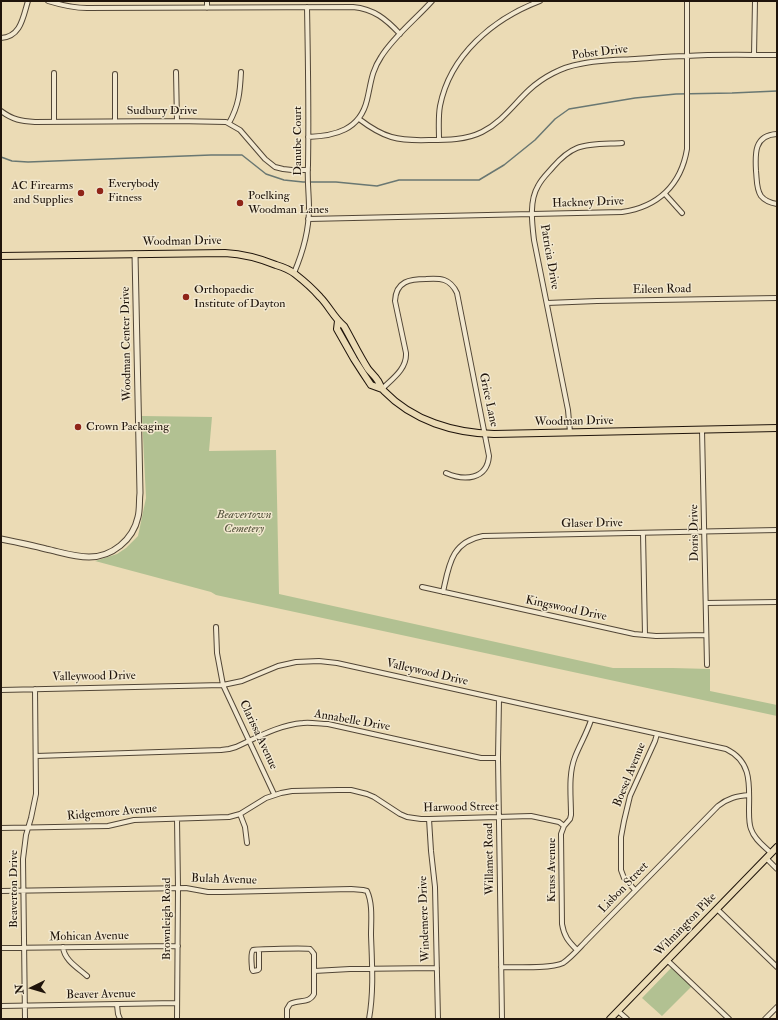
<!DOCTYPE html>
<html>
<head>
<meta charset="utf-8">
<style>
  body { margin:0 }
  #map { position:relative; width:778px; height:1020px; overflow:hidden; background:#ebdbb5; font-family:"IM FELL Double Pica",serif }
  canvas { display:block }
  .frame { position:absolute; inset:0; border:2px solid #1f140b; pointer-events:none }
  .north { position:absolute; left:12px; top:968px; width:40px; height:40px; -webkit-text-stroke:3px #f2e8cf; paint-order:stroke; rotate:265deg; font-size:11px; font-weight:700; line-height:16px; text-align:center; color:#1f140b }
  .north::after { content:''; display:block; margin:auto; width:14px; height:18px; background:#1f140b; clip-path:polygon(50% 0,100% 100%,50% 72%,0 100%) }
</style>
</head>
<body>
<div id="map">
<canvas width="778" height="1020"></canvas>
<div class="frame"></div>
<div class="north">N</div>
</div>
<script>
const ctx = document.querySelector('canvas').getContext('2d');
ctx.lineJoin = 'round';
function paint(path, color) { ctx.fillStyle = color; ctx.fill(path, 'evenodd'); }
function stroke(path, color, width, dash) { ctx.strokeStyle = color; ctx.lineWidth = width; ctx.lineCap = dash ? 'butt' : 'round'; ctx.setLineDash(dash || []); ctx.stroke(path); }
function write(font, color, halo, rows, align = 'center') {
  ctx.font = font + ' "IM FELL Double Pica",serif'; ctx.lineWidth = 3; ctx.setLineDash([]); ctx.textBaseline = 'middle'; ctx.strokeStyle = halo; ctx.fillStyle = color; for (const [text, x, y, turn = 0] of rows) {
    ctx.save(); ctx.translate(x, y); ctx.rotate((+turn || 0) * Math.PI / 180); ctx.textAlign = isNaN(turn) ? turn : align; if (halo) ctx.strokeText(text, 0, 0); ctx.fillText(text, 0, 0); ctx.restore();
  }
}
const green = new Path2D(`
  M142 416 212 417 209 451 276 450 279 594 613 668H673L710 669V691L777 705V716L216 595 211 592 95 561 117 554 126 548 138 536 146 498Z
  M672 967 692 986 662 1016 642 998Z`);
const stream = new Path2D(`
  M1 157 12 161 28 162 211 155H242L266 174 284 180 303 182H336L377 186 399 180H479L504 165 535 140 555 119 569 109 635 98 676 94 732 93 777 91`);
const minor = new Path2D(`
  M48 1C61 5 73 8 87 8L353 7C374 9 386 19 400 34
  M207 8V1
  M1 38C21 37 23 17 28 1
  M754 55 755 1
  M176 72 177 121
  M115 74V121
  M1 111C13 120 21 121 35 122L177 121 226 122 240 130 265 159 275 167 283 169 292 170H308
  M359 119C384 138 397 141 429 140 447 140 466 140 482 132 502 122 514 104 529 90 543 77 562 67 580 64 598 60 617 60 635 59 652 58 669 56 686 56 716 54 747 55 777 55
  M54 122V73
  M229 123C239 105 240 92 241 72
  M777 134C754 135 755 154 756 171 757 179 756 189 761 196 765 201 771 203 777 204
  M308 137C335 136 360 130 367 100 371 84 371 72 381 57 394 36 416 19 432 1
  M439 140C439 129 438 117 440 106 450 55 493 19 540 1
  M665 194 682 213
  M308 219 622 212C658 207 681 185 687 149V1
  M294 273C303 252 309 231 309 208 309 194 307 180 308 165 309 113 308 60 307 7
  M547 303 597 301 777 298
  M382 389C392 379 407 369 406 353L395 301C396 281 410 279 426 279 440 278 450 278 457 293L489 456C487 480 464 481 446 473
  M702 430 707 665
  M570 432 568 410 534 240C532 223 529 201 538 186 542 178 548 173 553 167 560 159 567 152 577 148 589 143 609 144 622 143
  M643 533 645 635
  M422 587 634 634 656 636 706 635
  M443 592C449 565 451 542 483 536L777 530
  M706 603 777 602
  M216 627 217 653 223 685 274 794
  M1 690 223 685 242 681 278 666 296 662 319 661 337 663 726 749C753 762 749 786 749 811 749 817 749 824 751 829 754 839 764 846 771 853
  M499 699 498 758 502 1019
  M36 756 221 750 229 749 236 747C258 737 279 725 303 723 311 722 320 724 328 724L481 758H498
  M240 814 245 827 247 843
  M177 819 178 888 177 1019
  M429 819 431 851 435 887 438 1019
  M1 828 108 826 134 820 229 817 240 814 266 798 281 793 292 791 338 790H351L367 794 374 797 400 814 407 817 421 819H429L531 816 559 822 564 826
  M766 858 777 869
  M635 890 624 878 621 870V837L624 821 630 796 655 741 657 734
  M1 891 186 888 208 892H223L351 889 363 890 367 891C373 904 371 921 371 935 372 963 374 991 369 1019
  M717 909 777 967
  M63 947C64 960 78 968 87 976
  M1 948 178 946
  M259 950V969L258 970 253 971 252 969C252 965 250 953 253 950 255 949 306 948 310 949 312 951 312 951 314 954V994C309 1004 299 999 290 1004L287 1009V1019
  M577 950C568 941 564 936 562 924L561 834 564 826 570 819 571 815C571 796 568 775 575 757 580 744 587 733 591 720
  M667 960 729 1019
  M501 967C516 967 551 969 563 963 572 957 580 947 588 939L718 806C728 798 737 796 749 795
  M314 971 350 969 437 968
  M117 1005 118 1014 120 1019
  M1 1006 177 1003
  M618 1011 627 1019
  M25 1019 23 859 26 835 31 818 36 794 35 689
  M765 1019 777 1007`);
const tertiary = new Path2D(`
  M1 539C16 542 31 545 46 549 60 552 74 557 89 557 112 557 133 540 138 517 140 510 139 501 140 493L135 254`);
const primary = new Path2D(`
  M1 256 225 253C243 254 259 258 276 265 283 267 290 270 295 274 304 281 313 289 320 297 329 306 334 318 344 326 352 340 359 355 368 369 371 373 375 376 378 381 380 384 381 388 384 391 413 421 454 433 494 434L777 428
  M338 321 337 329 354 359 363 373 371 385 382 389
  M610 1019 777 847`);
const markers = [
  [100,191,4,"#8f2418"],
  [81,193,4,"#8f2418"],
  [240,203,4,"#8f2418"],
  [186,297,4,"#8f2418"],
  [78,427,4,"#8f2418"]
];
const streetNames = [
  ["Pobst Drive",600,53,-7],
  ["Sudbury Drive",162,111],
  ["Danube Court",298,141,-90],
  ["Hackney Drive",588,203,-2],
  ["Woodman Drive",182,242,-1],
  ["Patricia Drive",549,257,80],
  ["Eileen Road",662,290,-1],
  ["Woodman Center Drive",127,344,-91],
  ["Grice Lane",488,400,78],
  ["Woodman Drive",574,422,-1],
  ["Glaser Drive",592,524,-1],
  ["Doris Drive",695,533,-91],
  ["Kingswood Drive",566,609,12],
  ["Valleywood Drive",427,673,13],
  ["Valleywood Drive",94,677,-1],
  ["Annabelle Drive",352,721,10],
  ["Clarissa Avenue",258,735,65],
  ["Boesel Avenue",630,775,-68],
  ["Harwood Street",461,808,-1],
  ["Ridgemore Avenue",112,813,-5],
  ["Willamet Road",490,859,-91],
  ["Kruss Avenue",552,870,-90],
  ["Bulah Avenue",224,880,2],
  ["Lisbon Street",624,888,-46],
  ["Beaverton Drive",14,889,-90],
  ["Brownleigh Road",167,919,-90],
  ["Windemere Drive",425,919,-92],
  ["Wilmington Pike",686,925,-46],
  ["Mohican Avenue",89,937,-1],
  ["Beaver Avenue",101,995,-1]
];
const poiNames = [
  ["Everybody",108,184],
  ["Fitness",108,198],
  ["AC Firearms",73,186,"right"],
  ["and Supplies",73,200,"right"],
  ["Poelking",248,196],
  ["Woodman Lanes",248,210],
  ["Orthopaedic",194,290],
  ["Institute of Dayton",194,304],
  ["Crown Packaging",86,427]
];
const parkNames = [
  ["Beavertown",244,515],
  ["Cemetery",244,529]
];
paint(green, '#b2c192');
stroke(stream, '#697772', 1.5);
stroke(minor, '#524636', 6);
stroke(tertiary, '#524636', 7);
stroke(primary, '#1f140b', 8);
stroke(minor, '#f2e8cf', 4);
stroke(tertiary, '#f2e8cf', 5);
stroke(primary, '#ebdbb5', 6);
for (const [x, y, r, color] of markers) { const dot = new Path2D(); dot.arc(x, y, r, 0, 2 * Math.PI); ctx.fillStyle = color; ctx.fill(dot); stroke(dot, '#f2e8cf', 1.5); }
write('12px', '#1f140b', '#f2e8cf', streetNames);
write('12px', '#1f140b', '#f2e8cf', poiNames, 'left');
write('italic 12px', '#52513a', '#f2e8cf', parkNames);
</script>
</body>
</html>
